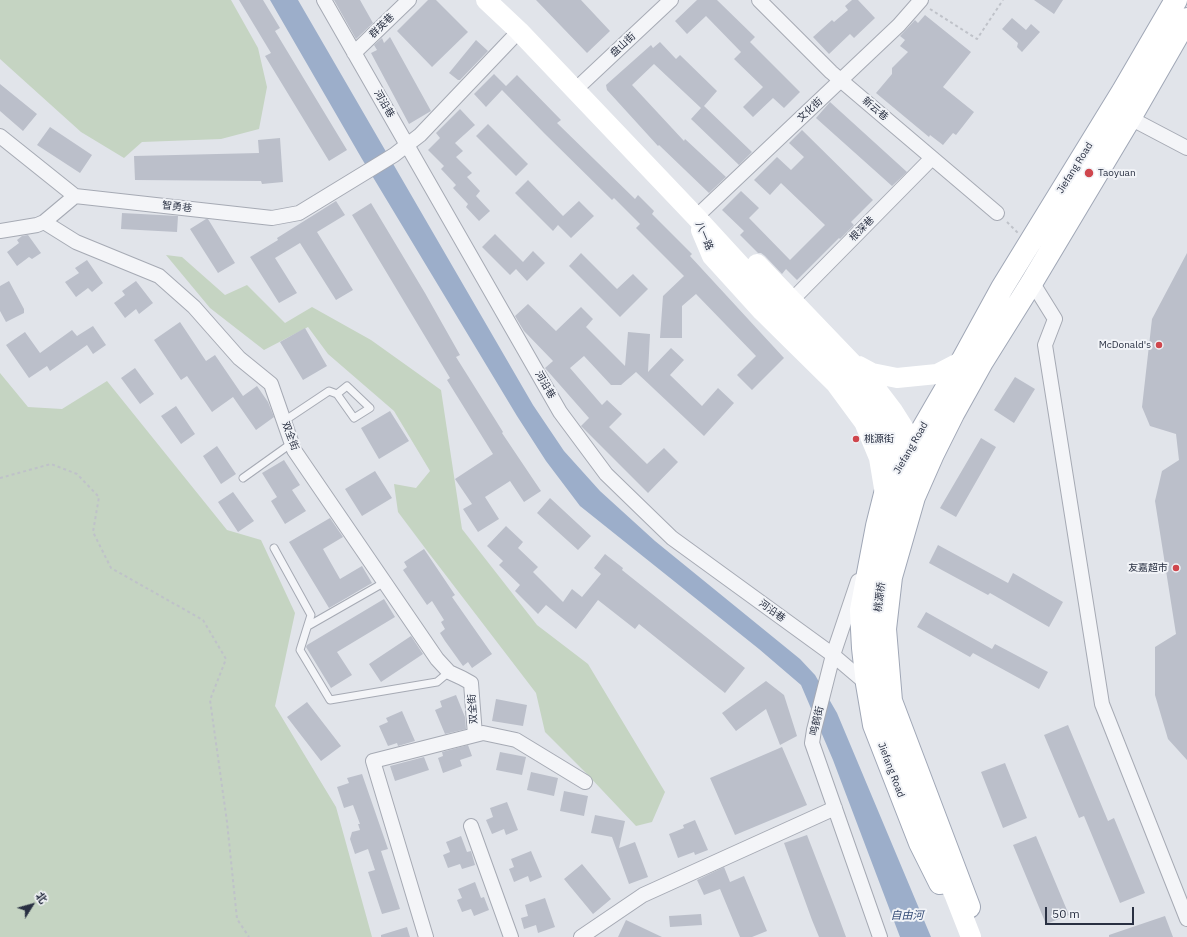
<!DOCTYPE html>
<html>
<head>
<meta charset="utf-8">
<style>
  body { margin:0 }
  #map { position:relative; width:1187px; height:937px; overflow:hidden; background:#e1e4ea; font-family:"IBM Plex Sans","Noto Sans SC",sans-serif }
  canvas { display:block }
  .north { position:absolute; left:12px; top:885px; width:40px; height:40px; -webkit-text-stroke:3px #f1f3f7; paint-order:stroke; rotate:53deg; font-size:11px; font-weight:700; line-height:16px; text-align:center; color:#293042 }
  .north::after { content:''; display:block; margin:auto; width:14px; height:18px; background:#293042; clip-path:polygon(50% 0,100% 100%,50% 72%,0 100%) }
  .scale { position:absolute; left:1045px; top:907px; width:89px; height:18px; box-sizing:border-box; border:2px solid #293042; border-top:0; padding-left:5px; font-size:12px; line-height:14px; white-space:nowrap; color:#293042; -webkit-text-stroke:3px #f1f3f7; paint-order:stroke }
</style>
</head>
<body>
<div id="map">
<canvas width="1187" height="937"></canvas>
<div class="north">北</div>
<div class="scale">50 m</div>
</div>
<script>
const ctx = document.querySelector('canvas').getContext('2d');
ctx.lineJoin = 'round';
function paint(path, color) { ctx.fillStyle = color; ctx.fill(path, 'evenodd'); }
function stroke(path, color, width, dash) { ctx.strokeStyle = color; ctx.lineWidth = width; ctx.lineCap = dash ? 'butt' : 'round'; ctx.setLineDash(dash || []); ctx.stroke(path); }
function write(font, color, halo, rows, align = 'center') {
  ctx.font = font + ' "IBM Plex Sans","Noto Sans SC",sans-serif'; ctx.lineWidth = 4; ctx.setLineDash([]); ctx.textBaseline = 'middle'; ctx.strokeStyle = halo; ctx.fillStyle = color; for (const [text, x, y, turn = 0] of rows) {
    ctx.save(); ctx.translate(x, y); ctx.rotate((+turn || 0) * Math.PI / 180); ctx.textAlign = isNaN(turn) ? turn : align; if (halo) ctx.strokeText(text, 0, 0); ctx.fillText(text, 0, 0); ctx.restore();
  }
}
const green = new Path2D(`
  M0 0H231L258 48 267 87 259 129 221 139 142 142 124 158 81 132 0 59Z
  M166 255 182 257 225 295 247 285 285 323 312 307 371 340 441 390 462 529 537 625 588 664 665 792 652 822 636 826 585 772 545 732 536 693 428 552 398 512 394 484 416 488 430 471 394 411 328 354 308 327 264 350 210 308Z
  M0 373 28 407 62 409 107 381 227 530 261 540 295 613 275 706 336 807 372 937H0Z`);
const water = new Path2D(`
  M270 0H298L533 405 564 451 600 491 655 541 800 659 815 675 837 713 931 937H900L833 760 801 685 759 649 580 506 546 461 517 416 362 159Z`);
const building = new Path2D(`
  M239 0H263L280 28 275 31 347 150 329 161 265 56 271 53Z
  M334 0H360L373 23 356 39Z
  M428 0H436L468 32 432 67 397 31Z
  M536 0H581L610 31 587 53Z
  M697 0H717L755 37 750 42 800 92 784 108 773 98 753 117 743 107 763 87 734 59 741 52 706 16 687 34 675 21Z
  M852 0H858L875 18 854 38 850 34 829 54 813 37 832 20 834 22 848 10 845 6Z
  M1034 0H1063L1054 14Z
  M925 15 971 52 943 87 974 112 956 135 953 133 943 145 930 135 929 137 876 93 892 74V68L908 52 900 46 905 40 900 36 915 20 918 23Z
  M1012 18 1026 30 1031 24 1040 32 1022 52 1017 47 1018 43 1002 29Z
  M390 37 431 111 409 124 371 53 377 50 374 45 382 38 384 43Z
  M476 40 488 51 460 80H458L449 73Z
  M660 42 676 59 680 55 717 91 704 106 752 152 739 165 691 119 701 108 654 64 632 85 684 141 685 139 726 177 709 193 659 145 658 146 607 90 606 85 651 45 653 48Z
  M494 74 506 86 517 75 561 120 557 123 635 199 638 195 654 211 652 214 692 254 690 256 784 358 752 390 737 375 756 356 696 294 682 306V338H660L663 296 684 276 636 228 640 224 614 198 612 200 544 133 502 90 486 107 474 94Z
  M0 84 37 114 23 131 0 111Z
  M830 102 907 172 892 186 816 118Z
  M460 109 475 125 455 143 463 151 456 157 472 173 467 177 480 191 476 196 490 211 479 221 466 207 468 204 453 188 456 185 441 169 444 166 428 150 440 138 436 133Z
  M488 124 528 164 516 176 476 136Z
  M50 127 92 155 80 173 37 145Z
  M802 130 873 200 851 222 854 225 840 239 839 238 797 280 786 269 782 274 765 256 761 253H758L740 235 744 231 722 210 741 191 759 208 749 218 790 260 825 225 781 183 770 195 754 180 777 157 791 170 804 157 789 143Z
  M280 138 283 182 262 184 261 181 135 180 134 156 259 153 258 140Z
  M528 180 563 216 579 201 594 216 571 238 558 225 553 231 515 193Z
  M336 201 345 215 317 232 353 290 336 300 300 243 275 258 297 293 279 303 250 257 278 240 277 238Z
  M371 203 425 293 460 355 456 357 503 432 502 433 541 491 524 502 510 481 485 497 499 519 478 532 463 509 472 504 455 479 493 454 447 380 450 378 352 215Z
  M122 213 178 216 177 232 121 229Z
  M206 219H208L235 263 218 273 190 229Z
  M495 234 523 262 533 251 545 263 527 281 516 269 510 275 482 247Z
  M28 235 41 253 32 259 29 257 17 266 7 252 19 243 17 240 22 236Z
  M581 253 617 289 633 274 648 289 620 317 569 266Z
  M1187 253V760L1168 739 1155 695V647L1176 634 1155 501 1162 471 1179 460 1176 434 1150 426 1142 407 1152 319Z
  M87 260 103 283 92 292 88 288 76 297 65 282 79 273 75 268Z
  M9 281 24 309V313L6 322 0 311V286Z
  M136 281 153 303 139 314 136 309 125 318 114 303 125 295 122 291Z
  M528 304 556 331 581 307 593 319 586 327 625 366 628 332 650 334 648 372 671 348 684 360 670 375 702 406 718 388 734 403 704 436 636 372 621 385H611L584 356 570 368 602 405 607 400 622 414 609 427 647 464 664 448 678 462 648 493 581 426 589 418 545 368 553 361 524 331 515 316Z
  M180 322 206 361 215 355 243 396 257 386 268 402 274 417 256 430 233 397 212 412 187 376 181 380 154 340Z
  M93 326 106 345 93 354 87 345 50 371 47 366 29 378 6 345 25 332 40 353 72 330 77 336Z
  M305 328 327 366 303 380 280 342Z
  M135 368 154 394 140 404 121 378Z
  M1015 377 1035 389 1014 423 994 410Z
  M176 406 195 434 181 444 161 416Z
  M390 411 409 441 379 459 361 428Z
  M981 438 996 447 956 517 940 508Z
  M217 446 236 474 221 484 203 456Z
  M284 460 300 485 292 490 306 511 285 524 271 501 277 497 262 473Z
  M375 471 392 498 362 516 345 489Z
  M233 492 254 521 238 532 218 502Z
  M550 498 591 536 578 550 537 513Z
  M330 518 343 537 323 549 340 579 362 566 372 583 329 608 289 542Z
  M506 526 523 542 518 548 538 567 533 572 563 602 572 589 582 597 601 574 594 568 605 554 623 568 622 570 745 668 725 693 639 624 635 629 598 600 576 629 546 605 538 614 515 591 520 585 499 565 503 561 487 546Z
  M938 545 1008 583 1013 573 1063 602 1049 627 990 593 988 595 929 563Z
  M424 549 455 595 452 597 492 654 472 668 468 662 463 666 445 641 440 633 445 629 441 622 444 620 432 601 427 605 403 570 407 567 404 562Z
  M384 599 395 617 337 652 352 675 331 688 306 647 307 645Z
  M926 612 992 649 995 644 1048 672 1039 689 973 653 970 657 917 627Z
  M411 636 423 654 381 682 369 664Z
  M766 681 784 695 797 736 780 745 766 709 736 731 722 713Z
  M456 695 465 717 466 729 445 734 435 710 442 707 440 701Z
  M496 699 527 705 523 726 492 721Z
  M307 702 341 746 321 761 287 717Z
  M402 711 415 741 398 746 397 743 388 746 379 726 388 722 386 718Z
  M1068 725 1108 821 1114 818 1145 893 1120 903 1084 816 1079 818 1044 735Z
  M468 745 472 756 460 760 462 766 443 773 438 758 443 756 442 752Z
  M782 747 807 805 735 835 710 778Z
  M500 752 526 757 522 775 496 770Z
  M424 757 429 770 395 781 390 766Z
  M1005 763 1027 818 1003 828 981 772Z
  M531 772 558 778 554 796 527 790Z
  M362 774 388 849 381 851 400 909 382 914 368 872 375 870 368 849 355 854 350 839 352 832 360 830 358 824H360L353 805 344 808 337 787 349 783 347 778Z
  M564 791 588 796 584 816 560 811Z
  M507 802 518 830 506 835 504 829 492 834 486 820 493 817 490 808Z
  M595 815 625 821 619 848 635 842 648 877 629 884 612 837 591 833Z
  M695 820 708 850 695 855 694 852 678 858 669 834 684 828 683 825Z
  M807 835 836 910 846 937H819L812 920 784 843Z
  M461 836 467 852 471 851 475 865 462 869 460 864 448 868 443 855 450 852 446 842Z
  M1036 836 1069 915 1046 924 1013 845Z
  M531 851 542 877 530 882 528 876 514 882 509 869 514 867 511 859Z
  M582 864 611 899 593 914 564 879Z
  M724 867 730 882 744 876 767 931 752 937H740L720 889 704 895 697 880Z
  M475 882 481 898 484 897 489 910 474 916 471 909 462 912 457 900 462 898 458 889Z
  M545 898 555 927 538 933 536 925 524 929 521 918 528 916 525 905Z
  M701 914 702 925 670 927 669 916Z
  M1165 916 1173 937H1109V935Z
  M626 920 662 937H618Z
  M407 927 410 937H381V935Z`);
const path = new Path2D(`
  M930 9 977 39 1003 0
  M1007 222 1018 233
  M0 478 51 464 77 474 99 497 93 532 111 568 203 620 226 659 210 700 227 822 237 919 249 937`);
const lane = new Path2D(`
  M284 421 329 391 337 394 354 418 370 408 347 386 337 394
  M243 478 292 443
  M274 548 311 615 300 650 330 700 437 682 449 672
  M308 626 385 582`);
const street = new Path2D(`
  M324 0 560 412 606 474 672 538 833 655 867 684
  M759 0 831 72 997 213
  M354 53 409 0
  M575 90 671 0
  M1130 118 1187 148
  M0 136 75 196 272 218 299 213 394 155 420 135 519 31
  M696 217 899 25 921 0
  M44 222 76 242 159 276 194 307 239 358 271 384 294 450 437 659 449 672 462 678 471 683 475 735
  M0 231 37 225 44 222 75 196
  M1032 282 1055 319 1045 345 1102 704 1187 919
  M792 300 932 158
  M858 581 833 655 814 730 812 743 880 937
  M471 826 511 937
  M426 937 373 761 483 733 516 740 585 782
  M581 937 643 895 835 808`);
const secondary = new Path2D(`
  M486 0 519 31 696 217 764 291
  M701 230 712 256 762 311 836 384 864 422 879 458 885 494
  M757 264 874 386 893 411 905 430 912 446 915 472 914 495
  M859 366 872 373 897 378 937 374 962 361`);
const primary = new Path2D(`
  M940 883 920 843 874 725 867 684 863 648 861 610 877 526 885 494 962 361 1002 288 1123 91 1176 0
  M969 907 891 701 885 629 891 577 914 497 933 454 953 414 982 362 1032 282 1130 118 1187 19`);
const secondaryBridge = new Path2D(`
  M764 291 808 335 869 404 885 428 894 449 897 484 893 524 885 559 878 605 876 643 880 688 895 744 926 831 955 896 971 937`);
const markers = [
  [1089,173,5,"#cf464d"],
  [1159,345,4,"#cf464d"],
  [856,439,4,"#cf464d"],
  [1176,568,4,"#cf464d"]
];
const streetNames = [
  ["群英巷",382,26,-44],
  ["盘山街",623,45,-43],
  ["河沿巷",384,104,60],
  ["新云巷",875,109,40],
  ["文化街",810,110,-43],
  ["Jiefang Road",1075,168,-58],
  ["智勇巷",177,207,6],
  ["根深巷",862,229,-45],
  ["八一路",704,236,67],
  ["河沿巷",545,385,60],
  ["双全街",290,436,69],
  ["Jiefang Road",911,448,-60],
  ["桃源桥",880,597,-83],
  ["河沿巷",772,611,36],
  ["双全街",473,709,-94],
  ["鸣鹤街",817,721,-77],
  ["Jiefang Road",891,770,69]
];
const poiNames = [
  ["Taoyuan",1098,173],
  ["McDonald's",1151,345,"right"],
  ["桃源街",864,439],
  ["友嘉超市",1168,568,"right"]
];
const waterNames = [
  ["自由河",907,916]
];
paint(green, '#c5d4c2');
paint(water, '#9caeca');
paint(building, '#bbbfca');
stroke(lane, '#a6aab4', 9);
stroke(street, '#a6aab4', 16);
stroke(primary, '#a0a7b6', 24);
stroke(path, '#bfc2c9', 2, [3, 3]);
stroke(lane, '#f4f5f8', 7);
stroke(street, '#f4f5f8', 14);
stroke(secondary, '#fff', 20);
stroke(primary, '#fff', 22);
stroke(secondaryBridge, '#fff', 20);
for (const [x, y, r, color] of markers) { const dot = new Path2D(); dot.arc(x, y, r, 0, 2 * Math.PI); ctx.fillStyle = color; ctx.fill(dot); stroke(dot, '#f1f3f7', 1.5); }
write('10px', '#293042', '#f1f3f7', streetNames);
write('10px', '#293042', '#f1f3f7', poiNames, 'left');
write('italic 11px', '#334a76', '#f1f3f7', waterNames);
</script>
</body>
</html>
